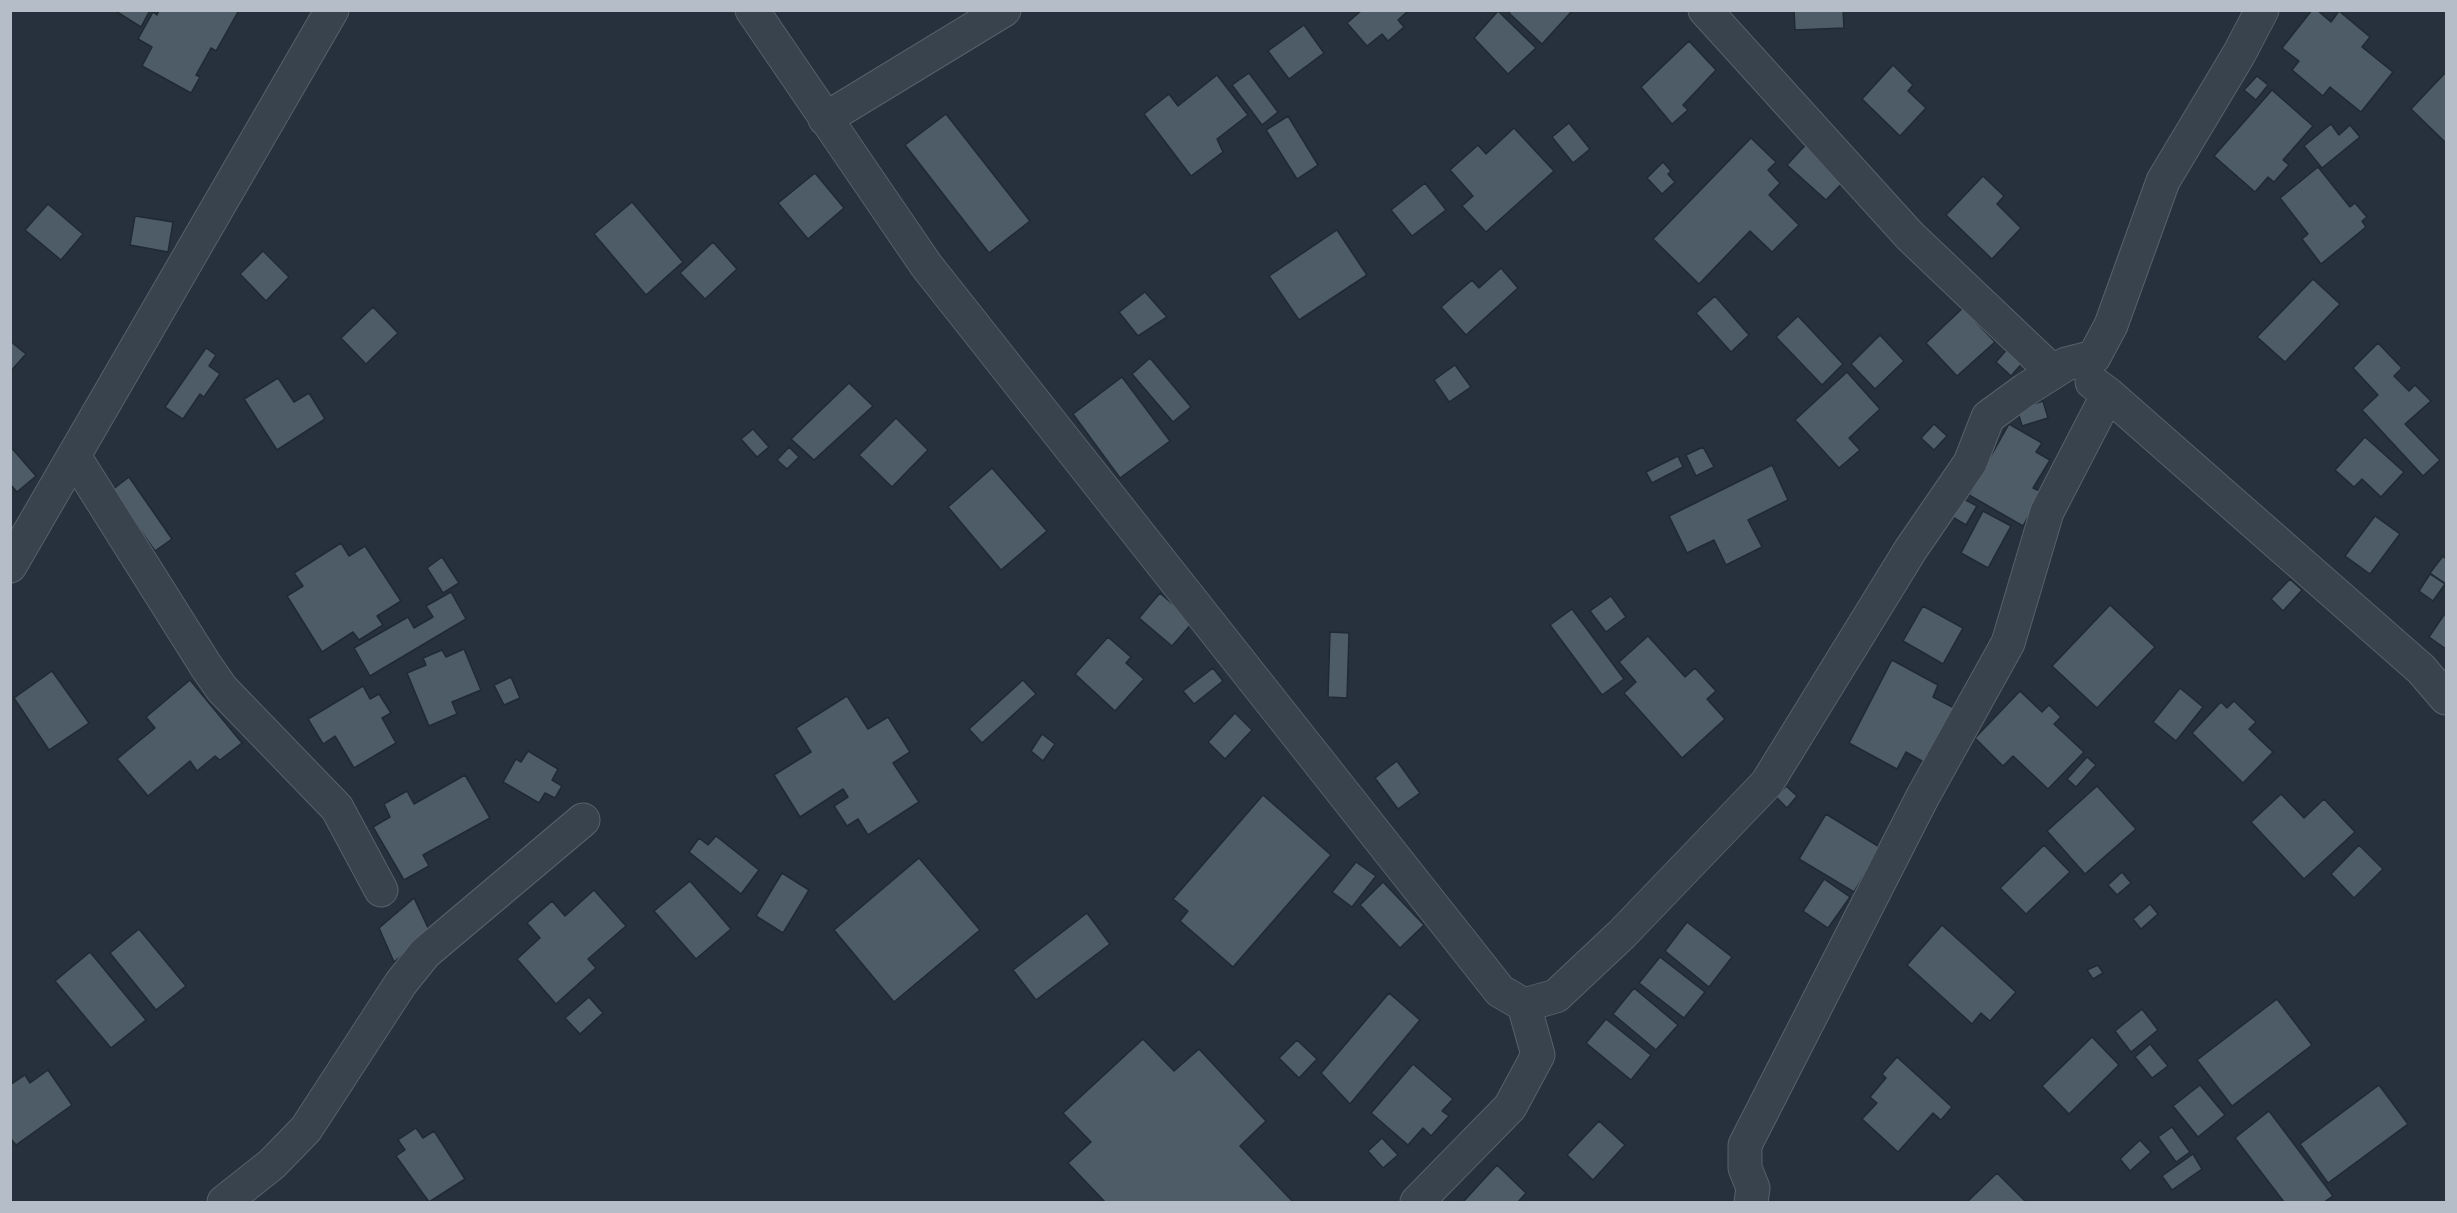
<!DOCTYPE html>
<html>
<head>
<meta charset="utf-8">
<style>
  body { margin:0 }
  #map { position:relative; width:2457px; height:1213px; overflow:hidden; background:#26313d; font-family:"Roboto Condensed",sans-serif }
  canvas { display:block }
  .frame { position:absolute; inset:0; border:12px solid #b5bec8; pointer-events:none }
</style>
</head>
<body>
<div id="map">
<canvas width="2457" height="1213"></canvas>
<div class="frame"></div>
</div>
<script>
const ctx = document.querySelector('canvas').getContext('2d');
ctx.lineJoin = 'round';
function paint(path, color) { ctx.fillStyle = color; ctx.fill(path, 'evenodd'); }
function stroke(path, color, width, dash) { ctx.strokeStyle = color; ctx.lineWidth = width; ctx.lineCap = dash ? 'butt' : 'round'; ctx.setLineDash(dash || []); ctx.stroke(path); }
const building = new Path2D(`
  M114 10H150L141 27Z
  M159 10H239L216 51 211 48 196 75 200 77 191 93 142 66 152 47 138 39 153 12 157 15Z
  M1362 10H1409L1398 20 1404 27 1388 41 1382 34 1367 46 1347 23Z
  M1511 10H1572V11L1542 44 1509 13Z
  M1794 10H1843L1844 28 1795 30Z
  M2312 10H2317L2331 22 2339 11 2370 37 2362 47 2393 72 2361 112 2330 87 2323 96 2292 70 2299 61 2282 48Z
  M1498 11 1536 48 1508 74 1474 38Z
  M1304 25 1324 53 1289 79 1268 51Z
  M1689 41 1716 70 1683 105 1688 110 1672 124 1641 87Z
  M1893 65 1913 85 1908 91 1926 108 1900 136 1862 99Z
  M2446 72V140L2445 142 2411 109Z
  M1249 73 1278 112 1262 125 1232 85Z
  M1217 75 1248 115 1217 139 1223 152 1191 176 1144 114 1169 94 1178 106Z
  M2257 76 2268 85 2256 100 2244 90Z
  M2272 90 2313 126 2283 160 2289 165 2274 182 2268 177 2255 192 2214 156Z
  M946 114 1030 221 989 253 905 145Z
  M1288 116 1318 165 1297 179 1266 130Z
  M1569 123 1590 149 1573 163 1552 137Z
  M2331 124 2339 135 2350 125 2360 137 2322 168 2304 146Z
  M1514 128 1554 171 1486 232 1462 206 1473 196 1450 170 1478 145 1486 154Z
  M1751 138 1776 162 1768 170 1780 183 1769 195 1799 225 1772 252 1750 231 1699 284 1653 239Z
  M1810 140 1849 176 1826 200 1787 165Z
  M1663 162 1671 171 1668 174 1675 182 1662 194 1647 178Z
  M2318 167 2350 207 2355 203 2367 217 2362 221 2366 227 2321 264 2302 239 2308 234 2280 198Z
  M815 173 844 208 808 239 778 203Z
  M1983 176 2004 196 1997 204 2021 228 1992 259 1946 215Z
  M1425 183 1446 210 1412 236 1391 210Z
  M632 202 683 262 646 295 594 234Z
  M48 204 83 234 61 260 25 230Z
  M135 216 173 222 168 252 130 245Z
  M1337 230 1367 275 1299 320 1269 276Z
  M713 242 737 269 705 299 680 273Z
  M263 251 289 277 266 301 240 274Z
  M1501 268 1518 288 1466 335 1441 307 1472 280 1479 288Z
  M2313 279 2340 304 2285 362 2257 337Z
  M1145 292 1167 317 1138 336 1119 312Z
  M1715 296 1749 335 1731 352 1696 313Z
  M1967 304 1977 315 1976 322 1995 342 1957 376 1926 343Z
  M373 307 398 333 366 364 341 338Z
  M1798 316 1843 364 1822 385 1776 337Z
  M1880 335 1904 361 1875 389 1851 364Z
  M10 341 26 354 10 372Z
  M2378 343 2402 368 2394 376 2409 391 2415 385 2431 401 2405 424 2440 460 2423 476 2362 410 2378 395 2353 368Z
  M2009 347 2025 360 2011 376 1996 362Z
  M206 348 216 355 209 366 220 374 204 397 200 394 183 419 165 407Z
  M1150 358 1191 407 1173 422 1132 374Z
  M1455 365 1471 387 1449 402 1434 380Z
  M1847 372 1880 409 1849 438 1860 450 1839 468 1795 420Z
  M1122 377 1170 441 1120 478 1073 414Z
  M278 378 294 402 309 393 325 419 277 450 244 399Z
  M849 383 873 406 814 460 791 439Z
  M2043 401 2048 418 2022 426 2017 409Z
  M896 418 928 450 892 487 859 455Z
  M1934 424 1947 436 1934 450 1921 438Z
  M2009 424 2042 443 2036 452 2050 460 2033 488 2042 492 2023 526 1969 495Z
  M753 429 769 447 757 457 741 439Z
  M2365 437 2404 472 2381 497 2362 479 2354 487 2335 470Z
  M10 446 36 476 17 492 10 484Z
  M789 447 799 457 787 469 777 460Z
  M1703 447 1714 467 1696 476 1686 455Z
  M1678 456 1683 467 1652 483 1646 472Z
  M1772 465 1788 500 1748 520 1762 547 1726 565 1714 540 1687 553 1669 516Z
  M992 468 1047 531 1001 570 948 507Z
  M129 477 172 539 155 551 112 490Z
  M1956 495 1977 506 1966 525 1946 513Z
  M1983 511 2011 526 1988 568 1961 553Z
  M2375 516 2400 534 2370 574 2345 556Z
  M341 543 349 556 365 546 401 601 377 616 383 625 359 640 353 632 322 652 287 596 303 586 294 573Z
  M2443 556 2446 559V584L2430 573Z
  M442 557 459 583 443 593 427 568Z
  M2430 574 2445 584 2433 601 2419 591Z
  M2290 579 2302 590 2283 611 2271 599Z
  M451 592 466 619 370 676 354 648 408 617 414 628 433 617 426 606Z
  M1160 593 1193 622 1172 646 1139 618Z
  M1611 596 1626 617 1606 632 1590 611Z
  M2110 605 2155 647 2097 708 2052 666Z
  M1923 606 1963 628 1943 664 1903 641Z
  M1572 609 1624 679 1602 695 1550 625Z
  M2446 612V649L2429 637Z
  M1330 632 1349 633 1347 698 1328 697Z
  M1648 636 1685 677 1695 668 1716 691 1707 699 1725 719 1682 758 1624 693 1636 682 1619 662Z
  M1108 637 1131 657 1126 663 1144 679 1115 711 1075 674Z
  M464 649 481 690 452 702 457 714 429 726 407 673 426 665 423 658 442 650 446 657Z
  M1892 660 1938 685 1933 697 1958 710 1929 765 1906 752 1897 769 1849 743Z
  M1213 668 1223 681 1194 704 1183 691Z
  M52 671 89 723 49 750 14 698Z
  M511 677 520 698 504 705 494 685Z
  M190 680 242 743 220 760 215 756 197 771 190 761 148 796 117 759 155 728 146 717Z
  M1023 680 1036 694 982 743 969 729Z
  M363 686 370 699 379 694 391 713 382 718 396 743 354 768 335 736 323 744 308 719Z
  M2180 688 2203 707 2176 741 2153 722Z
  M2020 691 2042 712 2049 705 2061 717 2054 724 2084 752 2048 789 2013 756 2003 766 1975 738Z
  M847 696 868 729 888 717 910 752 893 763 919 802 868 835 858 819 847 826 834 806 848 797 843 789 800 817 774 775 811 752 796 728Z
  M2234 701 2256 722 2249 729 2273 752 2243 783 2192 733 2221 702 2227 708Z
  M1235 713 1252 730 1225 759 1208 742Z
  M1042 734 1055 744 1043 761 1031 751Z
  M528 751 558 769 552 780 562 786 555 798 545 793 539 803 503 782 516 759 521 762Z
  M2087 757 2096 765 2076 787 2067 779Z
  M1397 761 1420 793 1398 809 1375 778Z
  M465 775 490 818 423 855 429 866 404 880 373 827 390 817 384 804 407 791 414 804Z
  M1786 786 1797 796 1787 808 1776 797Z
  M2097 786 2136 829 2085 874 2047 831Z
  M2281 794 2304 818 2324 799 2355 832 2304 879 2251 822Z
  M1263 795 1331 855 1233 967 1180 921 1188 911 1173 899Z
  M1826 814 1881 848 1854 892 1799 859Z
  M716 836 759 870 741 894 689 852 699 838 708 845Z
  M2044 845 2070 872 2026 914 2000 888Z
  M2359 845 2383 869 2354 898 2331 874Z
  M919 858 980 930 894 1002 834 930Z
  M1356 862 1376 876 1352 907 1332 892Z
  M2122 872 2131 883 2117 895 2108 885Z
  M782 873 809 890 783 933 756 916Z
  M1824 879 1850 897 1828 928 1803 911Z
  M690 881 731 929 696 959 654 911Z
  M1383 882 1424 925 1400 948 1360 905Z
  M594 890 626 926 588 959 596 968 556 1004 517 959 540 938 527 923 552 901 565 916Z
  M414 898 430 932 394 962 379 928Z
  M2150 904 2158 914 2141 929 2133 919Z
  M1087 913 1110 944 1036 1000 1013 970Z
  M1687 922 1732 957 1709 987 1665 951Z
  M1942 925 2016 992 1990 1021 1981 1013 1972 1024 1907 965Z
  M139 929 186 986 156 1010 110 953Z
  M90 952 146 1020 111 1048 55 981Z
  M1660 957 1705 992 1684 1018 1639 983Z
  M2098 965 2103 973 2093 979 2087 970Z
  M1634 988 1678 1025 1656 1050 1613 1014Z
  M1389 993 1420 1020 1350 1104 1321 1073Z
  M589 997 603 1013 580 1034 565 1018Z
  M2277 999 2312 1045 2232 1106 2197 1060Z
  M2142 1009 2158 1030 2131 1052 2115 1031Z
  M1606 1019 1651 1055 1631 1080 1586 1043Z
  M2092 1037 2119 1065 2069 1114 2042 1086Z
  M1143 1039 1174 1071 1199 1049 1266 1121 1240 1146 1293 1202H1105L1068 1163 1091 1142 1063 1113Z
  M1297 1040 1317 1059 1299 1078 1279 1058Z
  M2150 1044 2168 1066 2152 1078 2135 1057Z
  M1897 1057 1952 1107 1941 1120 1933 1113 1898 1152 1862 1119 1877 1103 1870 1097 1886 1078 1882 1074Z
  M1413 1064 1453 1099 1442 1111 1449 1116 1431 1136 1423 1128 1408 1145 1371 1113Z
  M48 1070 72 1105 16 1145 10 1138V1085L25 1075 30 1083Z
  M2200 1085 2225 1115 2198 1137 2173 1106Z
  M2379 1085 2408 1124 2328 1183 2300 1144Z
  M2269 1111 2333 1196 2324 1202H2284L2235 1138Z
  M1599 1121 1625 1145 1593 1180 1567 1155Z
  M2172 1127 2190 1152 2176 1162 2158 1137Z
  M416 1128 423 1138 434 1131 465 1179 429 1202 396 1156 405 1150 398 1140Z
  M1382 1138 1398 1155 1383 1168 1368 1151Z
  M2140 1140 2151 1152 2130 1171 2120 1159Z
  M2193 1154 2202 1169 2172 1190 2162 1176Z
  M1497 1165 1526 1193 1518 1202H1463Z
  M1997 1173 2026 1202H1967Z`);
const minor = new Path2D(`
  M752 10 926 265 1500 991 1524 1005 1556 996 1622 934 1767 783 1911 549 1970 463 1988 417 2025 390 2066 364 2094 357 2111 325 2163 181 2239 54 2262 10
  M1705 10 1910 236 2053 372
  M825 119 1004 10
  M2092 382 2108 394 2421 669 2446 698
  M74 456 206 666 222 689 337 808 381 890
  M10 566 332 10
  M224 1202 272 1164 306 1129 401 983 425 953 583 820
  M1417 1202 1510 1107 1538 1055 1524 1005
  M1751 1202 1753 1188 1745 1168V1145L1922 798 2008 643 2047 512 2108 394`);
paint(building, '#4e5c68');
stroke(building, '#202a34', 1.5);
stroke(minor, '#57616b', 35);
stroke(minor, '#39434d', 33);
</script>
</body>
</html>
